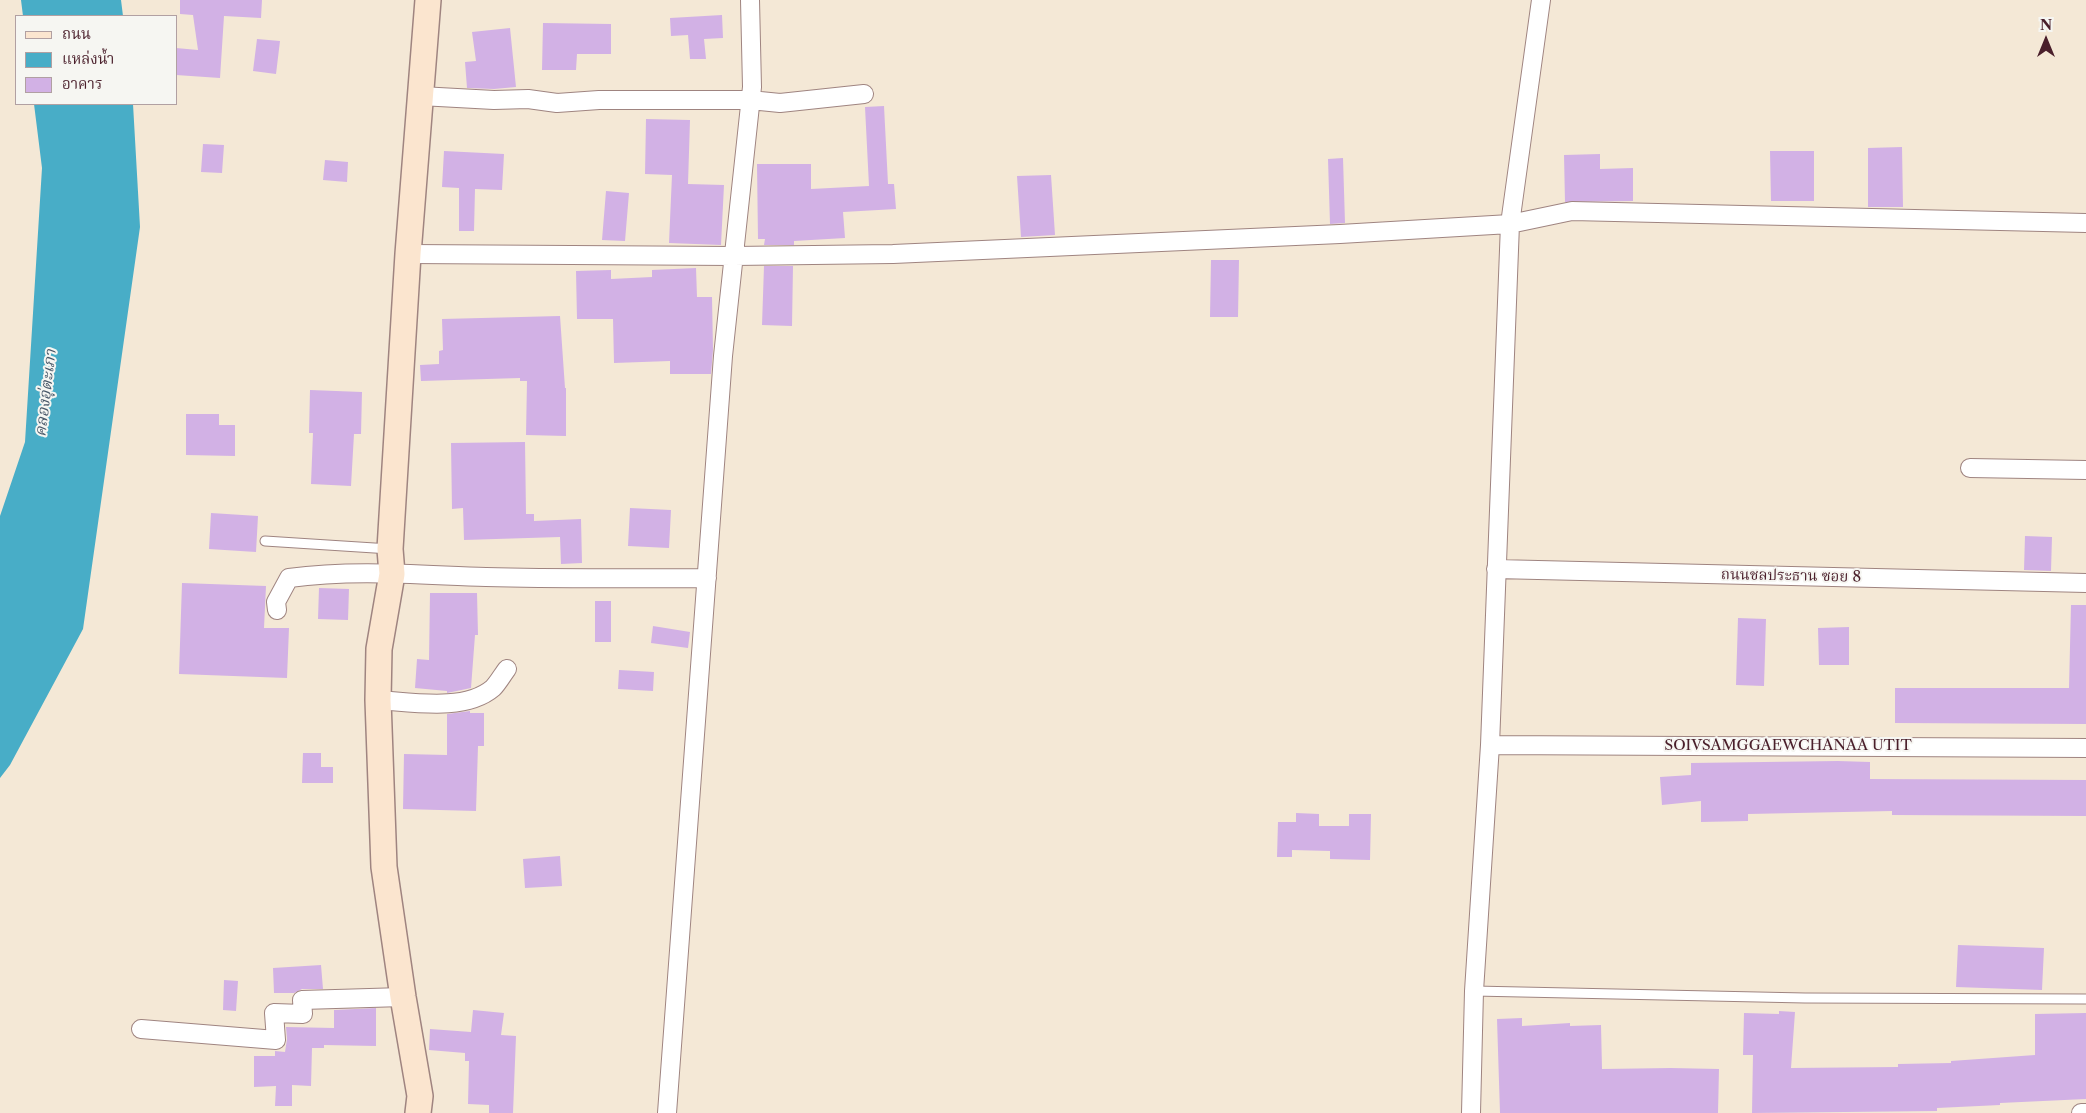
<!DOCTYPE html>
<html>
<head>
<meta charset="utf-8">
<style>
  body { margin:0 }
  #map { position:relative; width:2086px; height:1113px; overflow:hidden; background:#f4e8d6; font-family:"Libre Caslon Text","Noto Serif Thai",serif }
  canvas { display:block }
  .legend { position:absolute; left:15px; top:15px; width:162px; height:90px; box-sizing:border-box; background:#f6f6f2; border:1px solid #b1a0a2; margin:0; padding:6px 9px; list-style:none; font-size:15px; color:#4a1f2b }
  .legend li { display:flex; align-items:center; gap:10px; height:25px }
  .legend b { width:25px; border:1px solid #b1a0a2 }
  .north { position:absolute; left:2021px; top:15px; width:50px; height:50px; -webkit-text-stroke:4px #f6f6f2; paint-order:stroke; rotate:0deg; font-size:14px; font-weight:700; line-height:20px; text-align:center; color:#4a1f2b }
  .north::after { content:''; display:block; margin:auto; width:18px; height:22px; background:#4a1f2b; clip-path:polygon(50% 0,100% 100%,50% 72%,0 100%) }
</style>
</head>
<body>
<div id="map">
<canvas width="2086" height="1113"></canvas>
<ul class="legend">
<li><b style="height:6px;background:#fbe5cf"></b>ถนน</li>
<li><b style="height:14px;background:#48adc7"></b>แหล่งน้ำ</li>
<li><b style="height:14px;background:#d2b1e5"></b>อาคาร</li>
</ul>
<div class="north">N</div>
</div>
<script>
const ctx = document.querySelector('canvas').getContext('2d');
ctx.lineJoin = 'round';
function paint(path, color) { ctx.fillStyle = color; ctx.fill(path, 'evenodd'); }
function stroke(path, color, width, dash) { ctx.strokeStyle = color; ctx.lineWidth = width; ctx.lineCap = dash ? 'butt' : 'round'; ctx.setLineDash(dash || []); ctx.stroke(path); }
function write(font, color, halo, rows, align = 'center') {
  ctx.font = font + ' "Libre Caslon Text","Noto Serif Thai",serif'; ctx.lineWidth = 4; ctx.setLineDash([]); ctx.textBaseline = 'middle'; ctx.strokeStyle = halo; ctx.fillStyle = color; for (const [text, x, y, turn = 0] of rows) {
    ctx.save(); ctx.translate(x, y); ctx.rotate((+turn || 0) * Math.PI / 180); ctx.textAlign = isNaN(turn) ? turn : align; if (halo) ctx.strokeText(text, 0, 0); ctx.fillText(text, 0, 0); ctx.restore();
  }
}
const water = new Path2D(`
  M21 0H121L123 16H23Z
  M34 104H133L140 227 83 629 10 765 0 778V516L25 442 42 168Z`);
const building = new Path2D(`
  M180 0H262L261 18 224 16 220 78 176 75V48L198 50 193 15 180 14Z
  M722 15 723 38 704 39 706 59H690L688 35 671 36 670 18Z
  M543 23 611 24V54H577L576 70H542Z
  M510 28 516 87 494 89 467 88 465 62 476 61 472 32Z
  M257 39 280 41 276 74 253 71Z
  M884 106 888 184H894L896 209 843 212 845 238 794 241V245H764L765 239H758L757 164H811V189L869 186 865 107Z
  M646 119 690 120 688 184 724 185 721 245 669 243 672 175 645 174Z
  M203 144 224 145 222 173 201 172Z
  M1902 147 1903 207H1868V148Z
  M444 151 504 154 502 190 475 189 474 231H459V188L442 187Z
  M1770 151H1814V201H1771Z
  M1600 154V169L1633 168V201L1565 202 1564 155Z
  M1343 158 1345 223 1330 224 1328 159Z
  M325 160 348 162 347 182 323 180Z
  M1051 175 1055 235 1021 237 1017 176Z
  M606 191 629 193 625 241 602 240Z
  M1211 260H1239L1238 317H1210Z
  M764 266H793L792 326 762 325Z
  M696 268 697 297H712L713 350 711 374H670V361L614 363 613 319H577L576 271 611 270V279L652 277V270Z
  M560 316 565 388H566V436L526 435 527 381H520V378L421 381 420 365 439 364V351L443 350 442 319Z
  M310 390 362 392 361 434H354L351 486 311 484 313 433H309Z
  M186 414H219V425H235V456L186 455Z
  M525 442 526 514H534V521L581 519 582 563 561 564 560 537 464 540 463 508 452 509 451 443Z
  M630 508 671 510 669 548 628 546Z
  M211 513 258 516 256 552 209 549Z
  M2025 536 2052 537 2051 571 2024 570Z
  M182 583 266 586 264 628H289L287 678 179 674Z
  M319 588 349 589 348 620 318 619Z
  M430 593H477L478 635H475L471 688 447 693V691L415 688 417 659 429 660Z
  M595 601H611V642H595Z
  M2071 605H2086V724L1895 723V688H2069Z
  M1738 618 1766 619 1764 686 1736 685Z
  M653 626 690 632 688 648 651 643Z
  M1849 627V665H1819L1818 628Z
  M619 670 654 672 653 691 618 689Z
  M470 711V713H484V746H478L476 811 403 809 404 754 447 755V714Z
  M303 753H321V767H333V783H302Z
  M1838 761 1870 762V779L2086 780V816L1892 815V811L1748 814V821L1701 822V801L1662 805 1660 777 1691 775V763Z
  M1296 813 1319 814V826H1349V814H1371L1370 860 1330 859V851L1292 850V857H1277L1278 822H1296Z
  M560 856 562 886 525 888 523 859Z
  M1958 945 2044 948 2042 990 1956 987Z
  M321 965 323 989H302L294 993H274L273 968Z
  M224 980 238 981 236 1011 223 1010Z
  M376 1008V1046L324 1045V1048H312L311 1086 292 1085V1106H275L276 1086 254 1087V1056H275V1051L285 1052 287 1039 286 1027 334 1028V1010Z
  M473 1010 504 1013 501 1035 516 1036 513 1113H489V1105L468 1104 469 1061H465V1053L429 1050 430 1029 471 1032Z
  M1779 1011 1795 1012 1791 1068 1898 1067V1064L1951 1063V1061L2035 1055V1014L2086 1013V1099L2000 1103V1105L1937 1108V1111L1752 1113 1753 1055H1743L1744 1013 1779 1014Z
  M1522 1018V1026L1570 1023V1026L1601 1025 1602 1069 1671 1068 1719 1069 1718 1113H1500L1497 1019Z`);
const lane = new Path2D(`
  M265 541 390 549
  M1474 991 1805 998 2086 999`);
const street = new Path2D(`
  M420 96 494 100 528 99 557 103 599 100H750L780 103 864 94
  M408 254 734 256 893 254 1340 234 1510 224 1572 211 2086 223
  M1970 468 2086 470
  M1496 569 2086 583
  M277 610 276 602 289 578C354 569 421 575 486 577 560 579 633 578 707 578
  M378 700C412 702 465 712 493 688 498 683 503 674 507 669
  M1490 745 2086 748
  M141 1029 276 1040 274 1013 303 1014 302 1000 403 997
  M667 1113 723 356 752 87 750 0
  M1471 1113 1474 991 1490 745 1510 224 1541 0
  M2081 1113H2086`);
const secondary = new Path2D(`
  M418 1113 420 1096 403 997 384 867 378 700 379 649 392 574 390 549 408 254 428 0`);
const streetNames = [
  ["ถนนชลประธาน ซอย 8",1791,576,1],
  ["SOIVSAMGGAEWCHANAA UTIT",1788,746]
];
const waterNames = [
  ["คลองอุ่ตะเภา",46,393,-83]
];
paint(water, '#48adc7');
paint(building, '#d2b1e5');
stroke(lane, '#9f8480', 11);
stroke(street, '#9f8480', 20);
stroke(secondary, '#9f8480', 28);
stroke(lane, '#fff', 9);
stroke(street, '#fff', 18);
stroke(secondary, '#fbe5cf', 25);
write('15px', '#4a1f2b', '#f6f6f2', streetNames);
write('italic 16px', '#495869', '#f6f6f2', waterNames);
</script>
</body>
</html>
